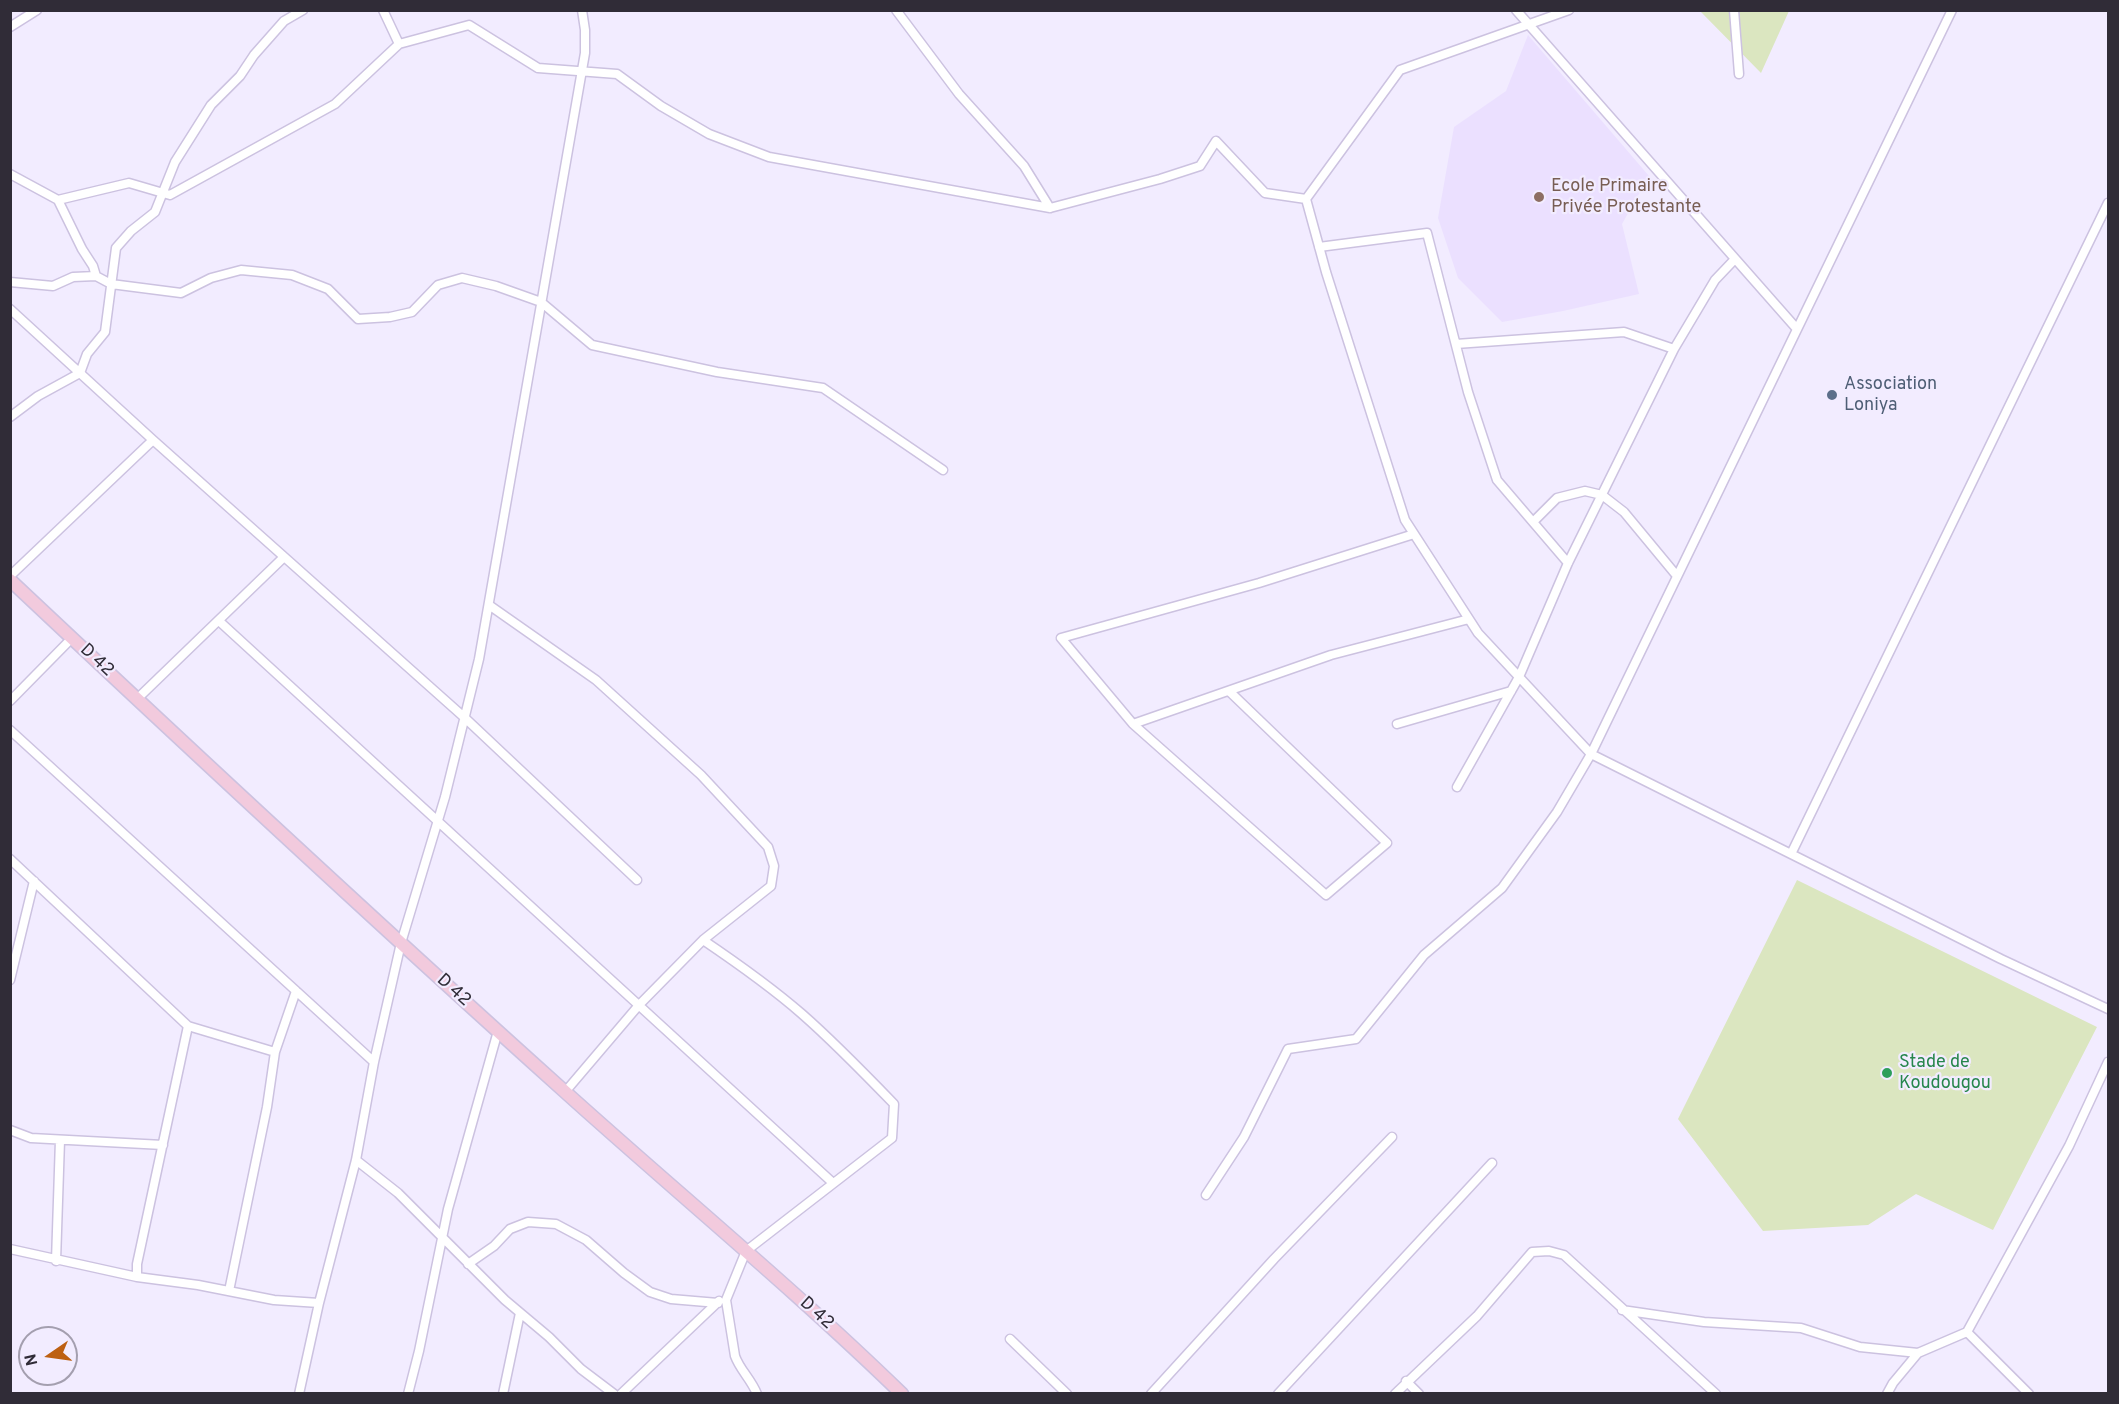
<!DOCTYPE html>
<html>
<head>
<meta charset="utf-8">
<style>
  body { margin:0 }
  #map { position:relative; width:2119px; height:1404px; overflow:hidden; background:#f2ecff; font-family:Overpass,sans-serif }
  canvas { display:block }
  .frame { position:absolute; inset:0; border:12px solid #302c37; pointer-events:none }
  .north { position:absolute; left:18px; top:1326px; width:60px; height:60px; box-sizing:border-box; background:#f2ecff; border:2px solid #a49faf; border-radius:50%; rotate:257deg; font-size:16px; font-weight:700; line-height:24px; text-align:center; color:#302c37 }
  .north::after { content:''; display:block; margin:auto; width:21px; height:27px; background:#bd6012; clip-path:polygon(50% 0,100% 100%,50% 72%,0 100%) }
</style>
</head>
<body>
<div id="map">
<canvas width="2119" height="1404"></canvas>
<div class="frame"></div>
<div class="north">N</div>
</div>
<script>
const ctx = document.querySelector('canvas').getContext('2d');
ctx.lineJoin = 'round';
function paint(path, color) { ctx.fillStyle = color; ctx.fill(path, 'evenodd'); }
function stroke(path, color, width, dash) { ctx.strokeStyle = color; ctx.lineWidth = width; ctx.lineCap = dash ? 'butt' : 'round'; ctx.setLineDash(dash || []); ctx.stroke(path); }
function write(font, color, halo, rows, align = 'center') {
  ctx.font = font + ' Overpass,sans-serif'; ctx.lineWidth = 4.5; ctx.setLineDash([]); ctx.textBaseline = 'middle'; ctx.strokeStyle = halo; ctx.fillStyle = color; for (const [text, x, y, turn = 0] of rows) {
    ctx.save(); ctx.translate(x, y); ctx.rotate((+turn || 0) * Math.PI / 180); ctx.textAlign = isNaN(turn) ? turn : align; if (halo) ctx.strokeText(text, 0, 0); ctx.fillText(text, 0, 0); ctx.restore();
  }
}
const built = new Path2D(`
  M1528 35 1649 176 1622 224 1639 294 1563 311 1502 322 1458 278 1438 218 1454 127 1506 91Z`);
const green = new Path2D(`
  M1700 11H1789L1761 73Z
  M1797 880 2097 1027 1993 1230 1916 1194 1868 1225 1763 1231 1678 1119Z`);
const street = new Path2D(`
  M383 10 399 44
  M896 10 959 94 1024 166 1050 208
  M1516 10 1797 329
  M1569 10 1400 70 1306 199 1326 272 1405 520 1478 633 1591 754 2001 959 2108 1009
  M1734 10 1739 74
  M10 27 37 10
  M10 174 58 200 129 183 170 195 335 104 399 44 469 25 538 68 617 74 661 106 709 134 769 157 1050 208 1160 179 1200 166 1216 141 1265 193 1306 199
  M58 200 82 249 93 266 96 276
  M1319 247 1427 233 1468 392 1497 480 1568 563
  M10 282 53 286 73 277 96 276 111 284 181 293 211 278 241 270 292 275 328 289 358 319 390 317 412 312 438 285 462 278 496 286 541 302 592 345 717 372 823 388 943 470
  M10 309 153 440 465 718 637 880
  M1456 344 1624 332 1674 349
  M10 417 38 396 80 373 87 354 105 332 116 248 131 231 155 212 175 162 211 105 240 76 254 55 284 21 303 10
  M1533 522 1557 498 1585 491 1602 495 1624 512 1677 576
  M10 576 153 440
  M489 605 596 680 701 775 768 847 774 866 771 886 703 940 639 1005 565 1092
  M219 621 833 1183
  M1229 691 1387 843 1326 895 1133 724 1061 638 1259 583 1414 534
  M137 699 284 557
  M10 701 72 638
  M1133 724 1331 655 1469 619
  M1397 724 1511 691
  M10 730 374 1062
  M1457 787 1519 677 1568 563 1674 349 1715 280 1735 259
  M1791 854 2108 203
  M10 859 188 1026 275 1052 267 1107 229 1291
  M703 940C737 963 771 987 802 1014 834 1042 864 1073 894 1104L892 1138 746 1251 726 1300 735 1356C740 1370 751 1379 757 1394
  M10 980 34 881
  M188 1026 137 1264V1277L198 1285 274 1300 319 1303
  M275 1052 296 991
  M10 1130 31 1138 163 1145
  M356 1160 398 1193 505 1300 549 1337 581 1369 614 1394
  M1206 1195 1244 1137 1288 1049 1356 1039 1424 955 1502 888 1557 812 1591 754 1952 10
  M10 1249 137 1277
  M56 1261 60 1140
  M468 1264 494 1246 510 1229 528 1222 556 1224 586 1240 624 1273 650 1292 671 1299 718 1303
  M1622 1310 1704 1322 1801 1328 1860 1347 1918 1353 1967 1332 2029 1394
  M1967 1332 2069 1146 2108 1062
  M1010 1339 1067 1394
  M1406 1381 1419 1394
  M299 1394 319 1303 356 1160 374 1062 401 943 445 797 479 659 585 53V30L582 10
  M408 1394 419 1351 448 1209 498 1031
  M503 1394 520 1313
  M621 1394 719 1301
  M1151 1394 1274 1259 1392 1137
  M1278 1394 1492 1163
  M1395 1394 1477 1316 1532 1252 1549 1251 1564 1255 1716 1394
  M1887 1394 1893 1383 1918 1353`);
const secondary = new Path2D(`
  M10 580C193 752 377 923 563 1090 676 1192 793 1288 902 1394`);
const markers = [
  [1539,197,6,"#8d6e63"],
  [1832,395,6,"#5c6f8a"],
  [1887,1073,6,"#2e9e5b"]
];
const educationNames = [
  ["Ecole Primaire",1551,187],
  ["Privée Protestante",1551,208]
];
const serviceNames = [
  ["Association",1844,385],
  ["Loniya",1844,406]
];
const streetNames = [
  ["D 42",96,661,43],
  ["D 42",453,991,42],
  ["D 42",816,1314,42]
];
const leisureNames = [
  ["Stade de",1899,1063],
  ["Koudougou",1899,1084]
];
paint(built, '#ebe0ff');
paint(green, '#dbe6c0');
stroke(street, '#ccc2e0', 11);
stroke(secondary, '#ccc2e0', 15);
stroke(street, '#fff', 8);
stroke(secondary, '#f2cadd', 12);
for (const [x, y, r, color] of markers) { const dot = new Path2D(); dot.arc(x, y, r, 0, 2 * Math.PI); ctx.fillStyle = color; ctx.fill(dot); stroke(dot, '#f2ecff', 2); }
write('18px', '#785e54', '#f2ecff', educationNames, 'left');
write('18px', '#4e5e75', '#f2ecff', serviceNames, 'left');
write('18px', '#302c37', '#f2ecff', streetNames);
write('18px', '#27864d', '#f2ecff', leisureNames, 'left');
</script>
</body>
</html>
